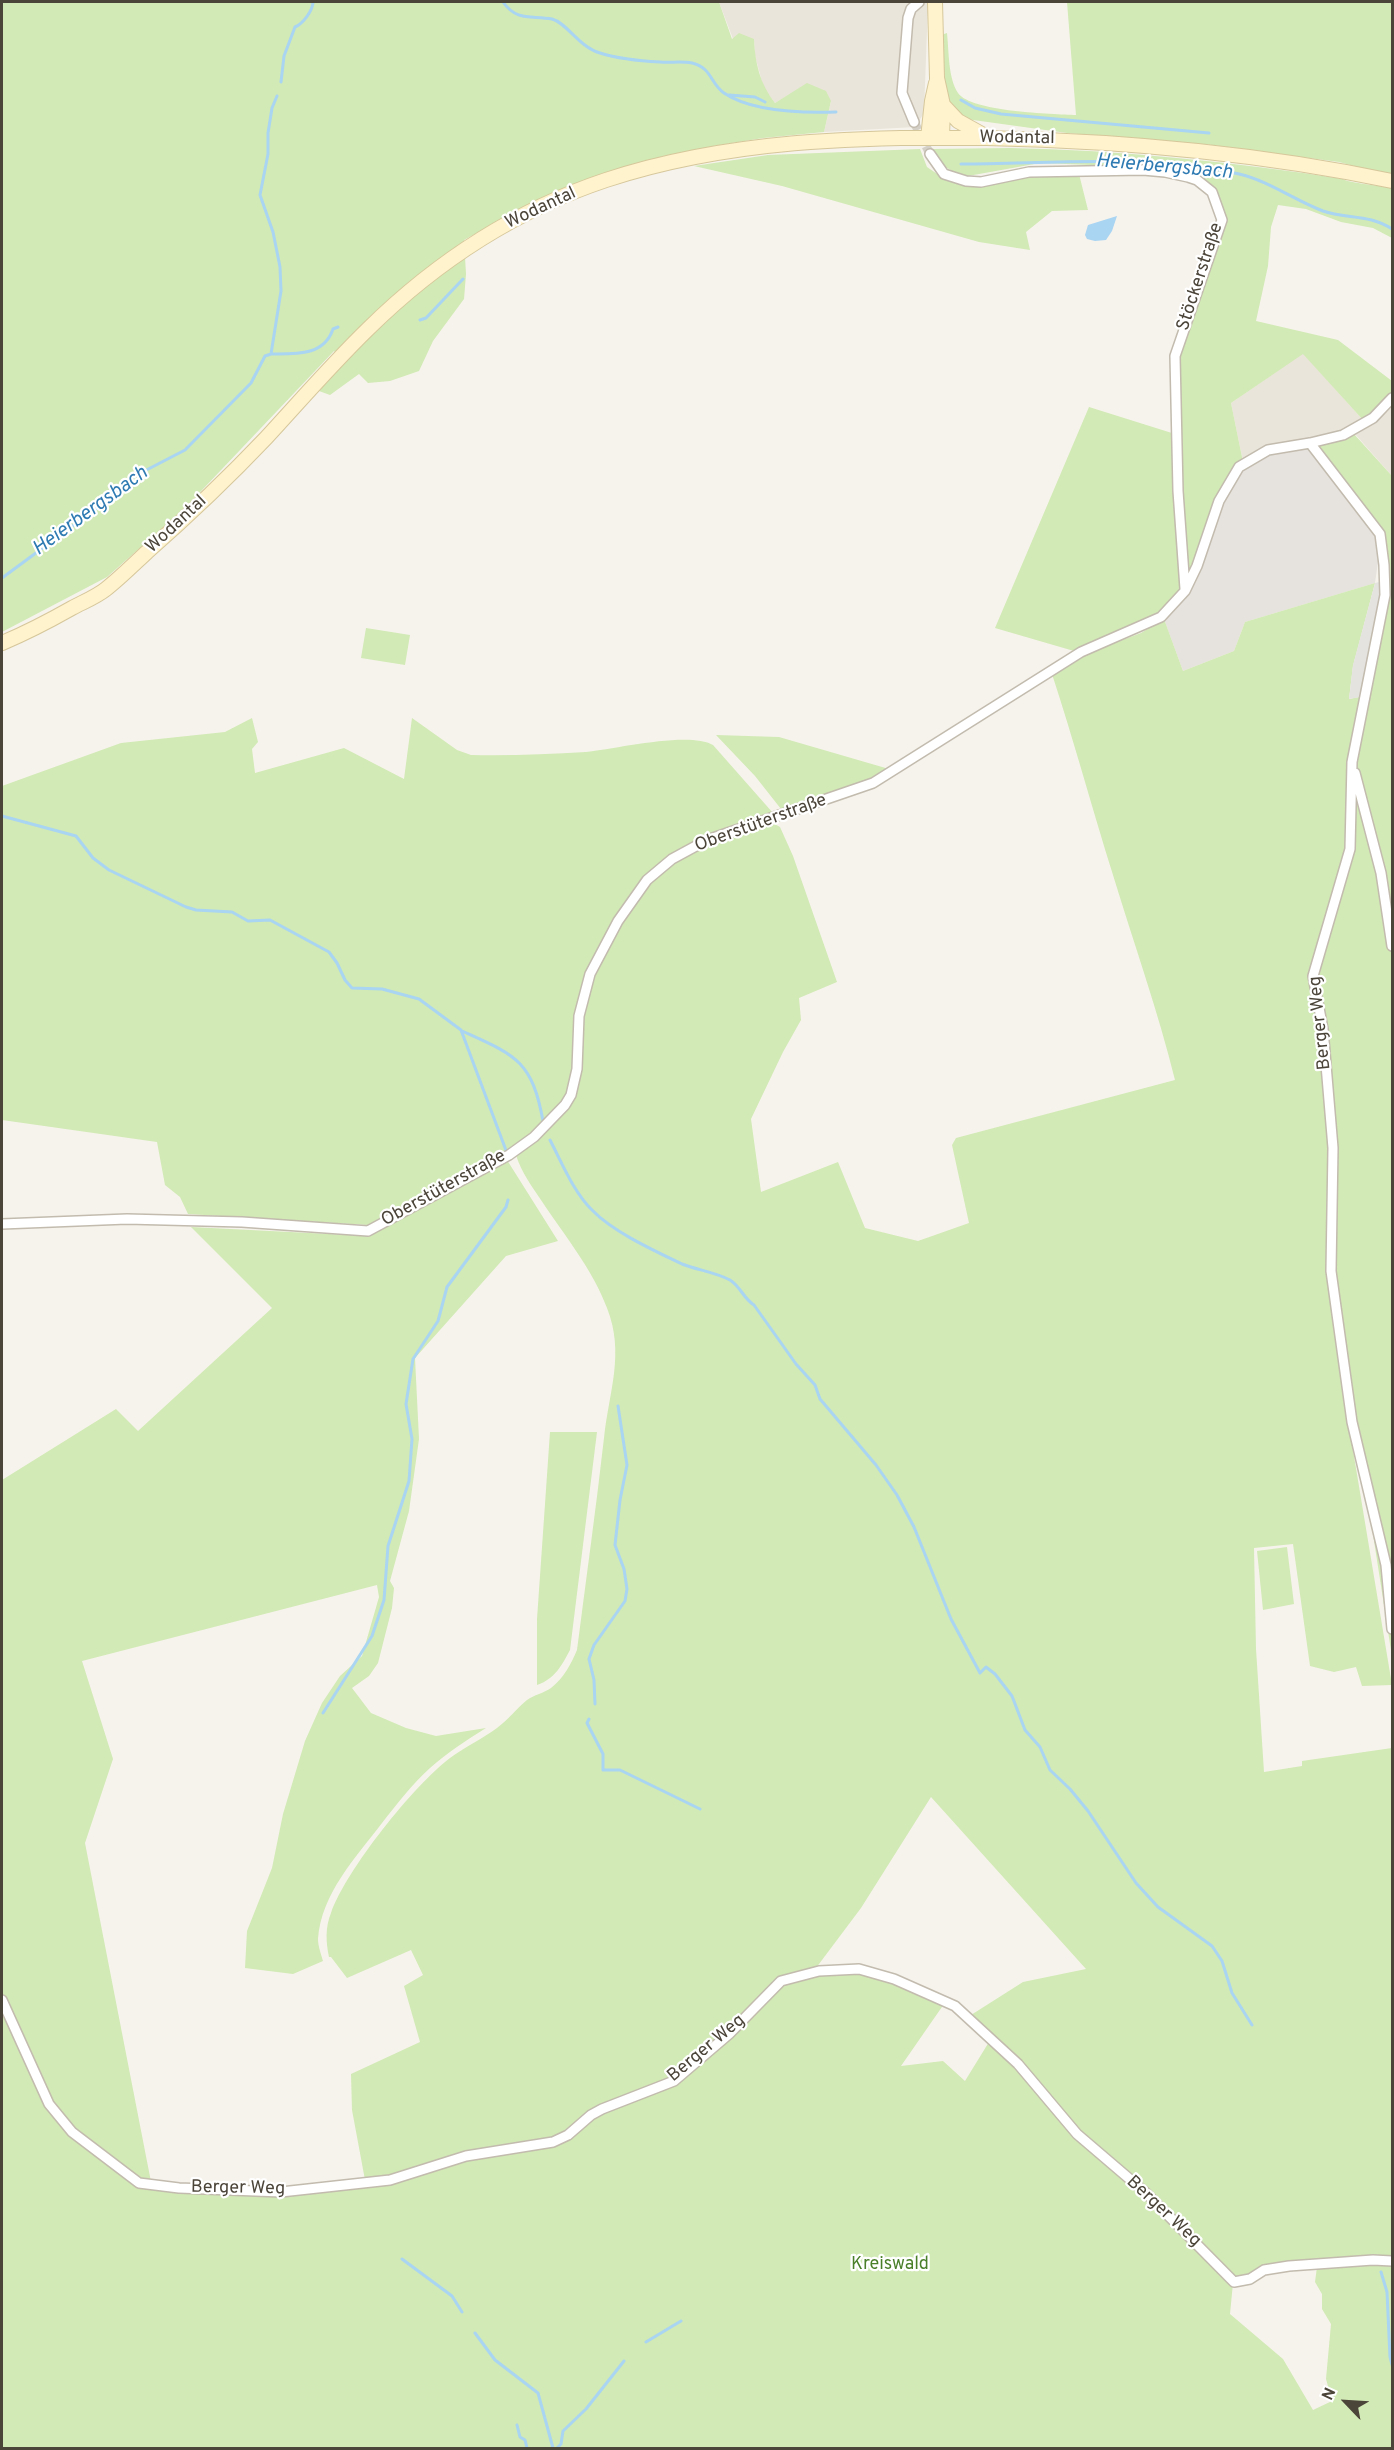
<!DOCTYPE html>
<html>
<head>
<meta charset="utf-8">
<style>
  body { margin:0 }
  #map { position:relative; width:1394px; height:2450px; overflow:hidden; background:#f6f3ec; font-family:Overpass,sans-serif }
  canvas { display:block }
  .frame { position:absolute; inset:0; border:3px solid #4b4439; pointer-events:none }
  .north { position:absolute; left:1316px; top:2372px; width:60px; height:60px; -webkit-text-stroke:4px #fff; paint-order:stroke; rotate:295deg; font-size:16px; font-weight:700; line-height:24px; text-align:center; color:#4b4439 }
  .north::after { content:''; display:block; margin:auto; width:21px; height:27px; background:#4b4439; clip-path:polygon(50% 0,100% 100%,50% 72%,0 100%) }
</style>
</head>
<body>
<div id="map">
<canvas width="1394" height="2450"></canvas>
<div class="frame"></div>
<div class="north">N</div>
</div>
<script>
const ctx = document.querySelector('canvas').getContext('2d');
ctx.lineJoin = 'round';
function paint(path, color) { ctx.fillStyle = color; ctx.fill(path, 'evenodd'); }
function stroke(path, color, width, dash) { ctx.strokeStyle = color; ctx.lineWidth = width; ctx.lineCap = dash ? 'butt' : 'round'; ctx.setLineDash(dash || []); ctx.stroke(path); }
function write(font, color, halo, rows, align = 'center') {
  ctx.font = font + ' Overpass,sans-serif'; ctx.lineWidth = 4.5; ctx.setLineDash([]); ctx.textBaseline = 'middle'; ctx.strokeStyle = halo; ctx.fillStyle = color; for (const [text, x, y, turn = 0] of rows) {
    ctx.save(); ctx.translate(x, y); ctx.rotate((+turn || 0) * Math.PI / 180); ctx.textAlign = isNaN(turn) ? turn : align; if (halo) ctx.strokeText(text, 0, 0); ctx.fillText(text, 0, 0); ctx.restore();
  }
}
const residential = new Path2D(`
  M719 2H928L924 113 915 127 824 132 831 101 789 95 775 103 764 89 755 56 754 39H733Z
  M1303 353 1363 420 1335 433 1299 441 1243 462 1231 403Z
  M1392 402V476L1355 434 1374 422Z`);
const industrial = new Path2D(`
  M1310 447 1375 537 1379 555 1375 583 1245 622 1234 651 1183 671 1164 619 1221 503 1241 471 1268 454Z`);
const green = new Path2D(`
  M2 2H719L732 39 739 33 754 39C755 63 760 84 775 103L807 83 826 91 831 101 824 132 763 138 714 146 647 163 517 211 464 240 466 274 464 299 433 341 419 371 390 381 368 383 359 374 330 395 319 391 343 361 334 351 185 508 107 577 2 632Z
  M1067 2H1392V176L1339 162 1212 145 1067 133 966 119 950 105 946 91 941 35 947 33C949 51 948 78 958 93 971 112 1053 114 1076 115Z
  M1010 148C1122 150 1232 162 1343 179 1348 183 1383 186 1392 188V238L1373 228 1341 222 1306 209 1278 205 1271 227 1268 266 1256 321 1338 340 1392 381V392L1372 414 1363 420 1303 354 1231 403 1243 462 1237 466 1187 582 1181 490 1178 356 1224 220 1213 189 1194 169 1040 163 968 176 955 173 941 164 933 149Z
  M920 149 927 167 946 180 964 185 1014 177 1079 174 1088 210 1052 211 1026 232 1030 250 979 242 782 186 694 166 768 155Z
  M1089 407 1175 434 1181 589 1159 613 1074 651 995 628Z
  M1354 434 1392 476V1657L1346 1360H1338L1392 1685 1362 1686 1356 1667 1334 1672 1310 1666 1293 1544 1254 1548 1256 1649 1264 1772 1302 1766V1761L1392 1748V2259L1379 2258 1233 2278 1155 2195 1080 2132 971 2015 1023 1982 1086 1969 931 1797 861 1908 816 1968 780 1979 727 2032 676 2077 631 2096 554 2139 411 2173 365 2180 352 2110 351 2074 420 2042 404 1986 423 1975 411 1950 347 1978 331 1957H329C326 1942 325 1928 331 1913 346 1870 414 1785 450 1758 465 1747 482 1739 497 1728 508 1720 516 1709 527 1700 534 1695 544 1693 551 1688 564 1678 571 1664 577 1650 586 1579 596 1509 604 1438 609 1391 625 1354 607 1308 593 1270 565 1236 543 1203 533 1188 521 1172 516 1155L540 1138 568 1105 585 1003 592 980 618 929 646 886 678 860 712 842 773 823 780 827 793 856 837 982 799 998 801 1020 783 1052 751 1119 761 1192 838 1162 865 1228 918 1241 969 1223 952 1145 956 1138 1175 1080C1158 1011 1134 944 1113 875 1092 808 1074 741 1052 674L1088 653 1141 633 1164 619 1183 671 1234 651 1245 622 1375 583 1353 666 1349 699 1363 696 1387 594 1382 533 1315 446Z
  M366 628 410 635 405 665 361 658Z
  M252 718 258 742 252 749 255 773 344 748 404 779 412 718 457 750 471 755C509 756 549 754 586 752 616 749 689 731 713 745L773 813 717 832 667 859 636 887 606 935 576 1013 573 1070 567 1095 545 1122 519 1144 476 1165 368 1225 188 1214 180 1197 165 1185 157 1142 2 1120V786L121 743 225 732Z
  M716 735 779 737 889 769 871 780 781 809 755 776Z
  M507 1160 558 1241 506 1256 415 1358 419 1439 409 1511 390 1581 394 1588 392 1608 378 1663 369 1676 352 1688 371 1713 406 1728 436 1736 486 1728C467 1740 448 1752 430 1768 412 1784 397 1804 382 1823 356 1857 321 1894 318 1939 318 1946 321 1954 323 1961L293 1974 245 1968 247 1931 272 1868 283 1814 305 1741 322 1703 340 1676 362 1656 379 1597 377 1585 82 1661 113 1759 85 1843 152 2187 281 2194 366 2184 465 2159 554 2145 593 2117 679 2084 782 1986 820 1973 853 1972 871 1975 944 2004 901 2066 943 2061 965 2081 989 2042 1019 2067 1050 2108 1146 2195 1233 2283 1230 2314 1283 2359 1313 2410 1332 2401 1326 2379 1331 2324 1322 2309V2294L1315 2282 1317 2267 1358 2264H1392V2448H2V1480L116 1409 138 1431 272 1308 191 1227 369 1236Z
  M550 1432H597L570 1650C562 1665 555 1679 537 1685V1619Z
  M1287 1547 1294 1604 1263 1610 1257 1551Z`);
const parking = new Path2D(`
  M1384 581 1361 697 1349 699 1353 665 1375 583Z`);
const water = new Path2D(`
  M1117 216 1112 231 1106 240 1095 241 1087 239 1085 235 1088 225Z`);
const stream = new Path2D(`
  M503 2C517 22 532 15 552 19 567 23 579 47 600 53 619 59 640 61 660 62 670 63 681 61 692 63 712 68 710 83 724 93 752 112 804 113 836 112
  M281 82 284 56 295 27C303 24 313 10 313 2
  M729 95 755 97 765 102
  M961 100 975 108 1001 114 1209 133
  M961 164C1049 164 1152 154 1239 174 1269 181 1294 200 1323 211 1346 219 1370 214 1392 229
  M420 320 426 318 463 279
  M271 354C296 354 324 356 333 329L338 327
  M2 578 101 505 131 478 185 450 251 383 265 356 271 354 281 291 280 267 273 232 260 195 268 154V133L272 108 277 96
  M2 816 76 836 93 858 109 870 186 907 196 910 232 912 248 921 270 920 329 952 337 963 345 980 352 988 382 989 419 999 461 1030 507 1153
  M462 1031C515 1055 532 1060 543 1121
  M550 1140C562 1163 573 1191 592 1210 613 1232 655 1251 682 1264 697 1270 715 1272 730 1280 741 1287 743 1298 754 1305L796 1364 815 1385 820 1399 876 1465 897 1495 914 1527 951 1619 980 1673 986 1667 995 1674 1012 1696 1025 1730 1040 1747 1050 1770 1070 1789 1088 1811 1136 1883 1158 1907 1212 1946 1222 1961 1232 1993 1252 2025
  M595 1704 594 1680 589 1659 594 1645 625 1601 627 1589 624 1569 615 1545 620 1500 627 1465 618 1406
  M323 1713 372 1636 384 1600 388 1546 409 1481 412 1439 406 1404 413 1359 438 1321 447 1287 506 1207 508 1200
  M589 1719 587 1723 603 1754V1770H620L700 1809
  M402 2259 452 2296 462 2312
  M1381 2272 1387 2292 1390 2357 1392 2365
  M475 2333 495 2360 538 2393 553 2448
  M646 2342 681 2321
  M517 2425 520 2437 525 2440 527 2448
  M557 2448 561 2444 563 2431 586 2409 624 2361`);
const streetTunnel = new Path2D(`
  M914 122 930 154`);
const street = new Path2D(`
  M914 122 902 93 908 18 911 9 919 2
  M930 154 944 174 966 181 981 182 1029 172 1143 170 1165 172 1188 177 1197 180 1212 192 1222 220 1175 356 1178 491 1185 589
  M1310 443 1380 534 1384 565 1385 595 1352 762 1350 849 1313 976 1323 1029 1333 1148 1331 1271 1352 1422 1386 1565 1392 1629
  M1355 773 1381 873 1392 946
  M2 1224 127 1219 242 1222 368 1231 509 1155 534 1137 565 1105 571 1095 577 1069 579 1016 590 974 618 921 647 880 672 859 707 840 873 783 1081 652 1161 617 1185 591 1197 566 1219 501 1239 467 1268 450 1310 443 1343 435 1373 418 1392 398
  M2 2000 49 2104 72 2132 139 2183 179 2188 281 2192 390 2180 466 2156 553 2142 568 2135 591 2115 602 2109 674 2081 729 2034 781 1981 819 1971 859 1969 894 1979 955 2006 1018 2064 1077 2134 1146 2193 1234 2282 1250 2279 1264 2270 1289 2266 1373 2260 1392 2261`);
const secondary = new Path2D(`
  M935 2 937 78 943 105 942 138
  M943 105 958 121 987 137
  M928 138 932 101 936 83
  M2 643C26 633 49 621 72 608 83 602 96 597 106 589 120 578 134 564 147 552 188 516 228 478 266 438 300 401 332 364 368 329 435 263 516 210 606 180 727 140 860 136 987 138 1123 141 1259 153 1392 181`);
const streetNames = [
  ["Wodantal",1017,139,1],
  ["Wodantal",541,209,-25],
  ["Stöckerstraße",1201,277,-72],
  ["Wodantal",177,525,-43],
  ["Oberstüterstraße",761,824,-20],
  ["Berger Weg",1321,1023,-96],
  ["Oberstüterstraße",444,1189,-29],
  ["Berger Weg",707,2049,-40],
  ["Berger Weg",238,2189,1],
  ["Berger Weg",1163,2212,43]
];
const parkNames = [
  ["Kreiswald",890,2265]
];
const waterNames = [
  ["Heierbergsbach",1164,168,5],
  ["Heierbergsbach",91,512,-36]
];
paint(residential, '#eae5da');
paint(industrial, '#e6e2dd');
paint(green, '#d2eab5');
paint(parking, '#e5e3e0');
paint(water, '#a9d4f2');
stroke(stream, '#a9d4f2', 3);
stroke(streetTunnel, '#d4d0c8', 9, [9, 4.5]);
stroke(street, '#c2bbae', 12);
stroke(secondary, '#d6c79b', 16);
stroke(street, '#fff', 9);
stroke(secondary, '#fff3cd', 14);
write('18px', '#4b4439', '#fff', streetNames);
write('18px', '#4a7f2a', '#fff', parkNames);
write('italic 20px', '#2e7ab2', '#fff', waterNames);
</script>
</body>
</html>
